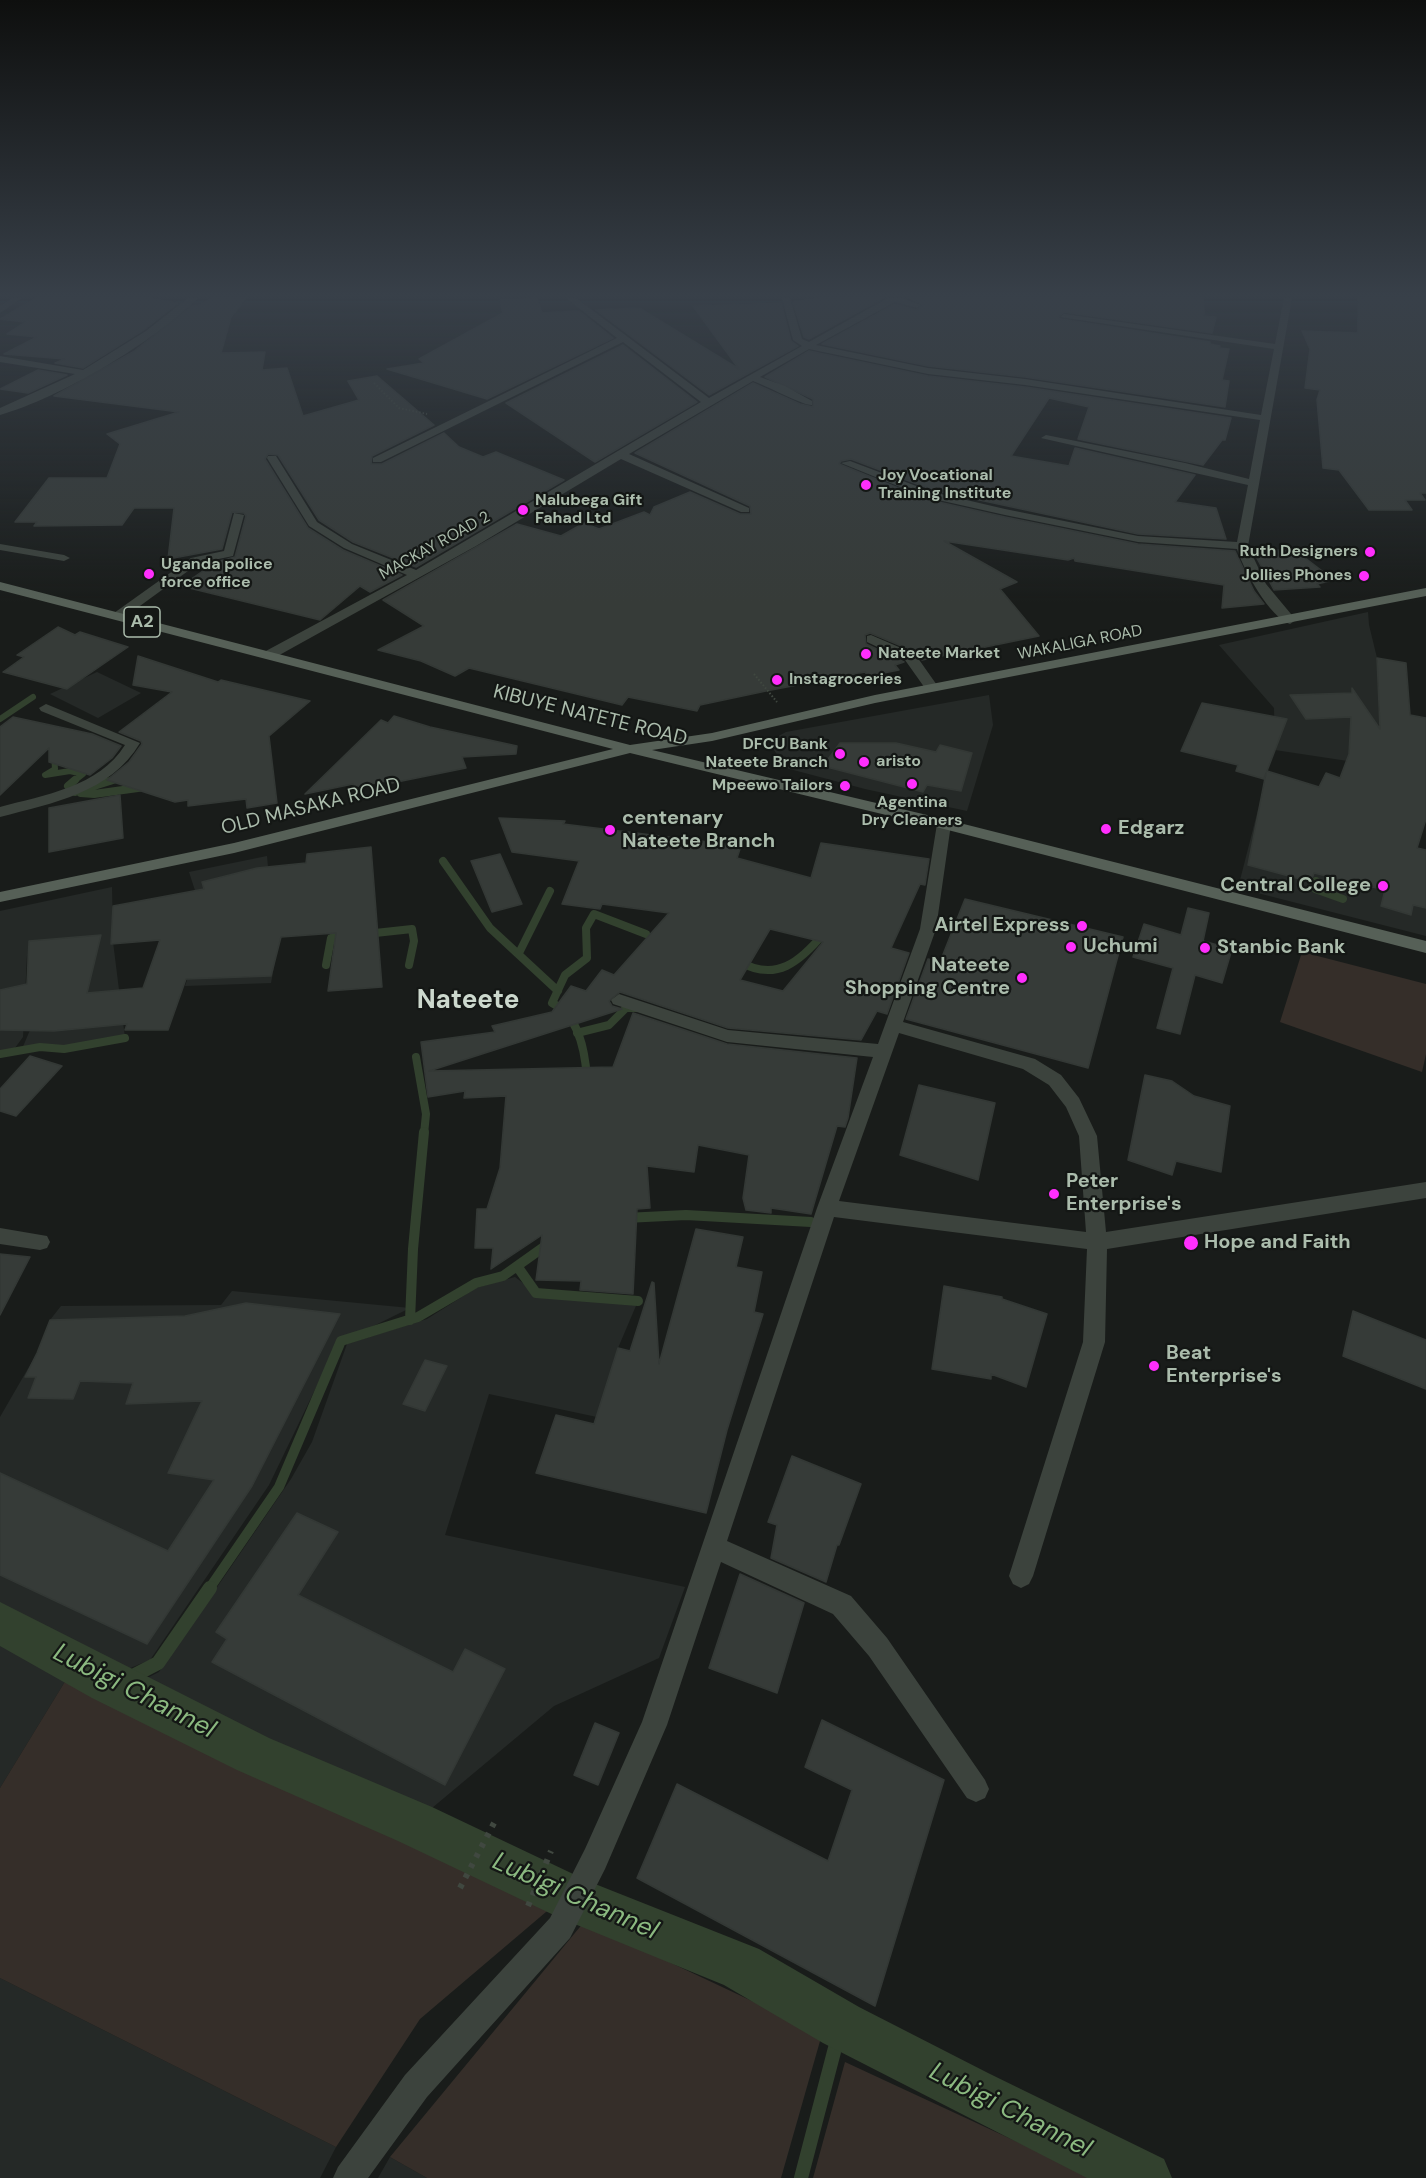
<!DOCTYPE html>
<html>
<head>
<meta charset="utf-8">
<style>
  body { margin:0 }
  canvas { display:block; background:#191c1a }
</style>
</head>
<body>
<canvas width="1426" height="2178"></canvas>
<script>
const ctx = document.querySelector('canvas').getContext('2d');
ctx.lineJoin = 'round';
function paint(path, color) { ctx.fillStyle = color; ctx.fill(path, 'evenodd'); }
function stroke(path, color, width, dash) { ctx.strokeStyle = color; ctx.lineWidth = width; ctx.lineCap = dash ? 'butt' : 'round'; ctx.setLineDash(dash || []); ctx.stroke(path); }
function write(font, color, halo, rows, align = 'center') {
  ctx.font = font + ' "DM Sans",sans-serif'; ctx.lineWidth = 4.5; ctx.setLineDash([]); ctx.textBaseline = 'middle'; ctx.strokeStyle = halo; ctx.fillStyle = color; for (const [text, x, y, turn = 0] of rows) {
    ctx.save(); ctx.translate(x, y); ctx.rotate((+turn || 0) * Math.PI / 180); ctx.textAlign = isNaN(turn) ? turn : align; if (halo) ctx.strokeText(text, 0, 0); ctx.fillText(text, 0, 0); ctx.restore();
  }
}
const built = new Path2D(`
  M1368 612 1369 625 1377 658 1381 766 1275 750 1274 708 1219 645Z
  M97 672 141 693 98 718 50 694Z
  M989 695 993 725 967 811 865 789 786 768 772 747 773 739 786 732Z
  M1261 798 1306 812 1328 825 1426 850V936L1238 888Z
  M267 856 276 957 271 983 185 986 206 924 189 872Z
  M112 887 113 942 125 1038 64 1049 40 1047 0 1054V911ZM27 955 30 1030 22 1049 12 1052 23 1037Z
  M515 1277 536 1293 638 1301 618 1348 597 1417 489 1394 445 1535 685 1587 659 1658 554 1706 426 1813 139 1682 159 1672 291 1479 312 1442 347 1344 427 1319 476 1288Z
  M232 1291 410 1308 337 1344 269 1485 150 1660 118 1673 0 1608V1417L37 1353 50 1320 61 1306 221 1305Z
  M0 1636 69 1675 0 1788Z
  M0 1978 336 2147 320 2178H0Z
  M390 2157 427 2178H378Z`);
const green = new Path2D(`
  M1302 952 1426 984V1054L1422 1072 1280 1022Z
  M69 1675 553 1906 420 2019 336 2147 0 1978V1788Z
  M584 1922 822 2034 781 2178H427L390 2157Z
  M845 2062 1095 2178H813Z`);
const streamFar3 = new Path2D(`
  M0 719 33 697
  M54 753 55 769 45 775 70 771 83 774 73 782
  M109 782 120 777`);
const streamFar2 = new Path2D(`
  M75 780 68 786 75 792 113 780
  M81 793 94 794 145 787
  M443 861 490 928 558 991
  M1316 881 1315 889 1343 899
  M366 934 412 929 414 941 409 965
  M519 953 550 891
  M738 961C776 983 800 962 825 932
  M326 965 331 938 346 936
  M577 1033 609 1025 626 1008H638
  M0 1054 40 1047 64 1049 125 1038
  M416 1057 426 1114 424 1134
  M587 1078C585 1051 579 1015 552 1003L565 975 587 958 586 928 594 914 646 934`);
const streamFar1 = new Path2D(`
  M625 1218 686 1215 811 1222
  M517 1266 536 1293 638 1301
  M410 1320 413 1249 424 1132
  M209 1589 279 1487 341 1341 418 1317 476 1283 503 1276 548 1244`);
const stream = new Path2D(`
  M108 1682 131 1677 158 1663 210 1588
  M801 2178 841 2025`);
const canal = new Path2D(`
  M0 1602 269 1738 432 1807 590 1882 759 1949 859 2007 988 2073 1164 2159 1172 2178H1087L823 2043 724 1985 560 1918 398 1841 237 1770 92 1698 0 1646Z`);
const building = new Path2D(`
  M36 298H148L178 303 145 329 83 368 55 363 65 359 4 354 37 337 7 334 25 322 0 319Z
  M212 298H246L231 317 221 353 265 352 262 370 287 368 303 416 359 400 348 381 377 376 434 425 372 456 371 464H382L444 433 459 447 483 457 496 452 564 480 416 567 353 542 319 520 278 455 268 454 265 459 308 528 343 550 402 575 370 592 360 586 320 620 181 586 216 562 235 557 246 516 244 513 232 512 222 549 168 559 174 508H134L122 525 34 526 37 522H15L49 478H107L120 444 107 434 179 412 54 396 133 352 193 305 198 306Z
  M537 298 542 313 579 311 613 338 487 399 387 369 424 363 419 359 503 313 500 300Z
  M820 298H883L809 339 804 337 793 302Z
  M910 298H1203L1204 316 1216 317 1212 333 1064 312 1058 317 1060 319 1210 342V344L1220 346 1219 348 1229 349 1222 380 1229 381 1225 407 1025 377 928 366 822 344 895 304 916 310 923 305Z
  M1358 298H1426V493H1420L1425 500H1405L1412 510H1369L1339 470 1323 468 1317 400 1320 390 1305 388 1310 349 1302 331 1358 333Z
  M781 303 791 341 798 346 709 395 596 310 639 308 739 369 693 306Z
  M623 345 697 402 595 462 506 403Z
  M809 351 928 376 1025 387 1231 418 1225 440H1222L1203 465 1078 439 1089 407 1049 398 1011 456 1069 466 1075 448 1195 475 1175 502 1216 508 1226 539 1138 534 933 490 851 459 841 461 839 464 925 499 1005 517 1138 544 1235 551 1254 591 1264 604 1222 608 1224 585 1075 561 1074 558 1068 560 944 541 1017 582 1000 589 1039 636 922 660 916 652 870 633 865 635 866 644 904 662 895 665 899 670 868 676 865 672 766 691 700 705 697 711 628 697 622 705 469 668 455 676 421 661 378 650 424 626 383 600 517 524 561 536 584 523 599 529 644 512 650 515 654 507 690 492 740 514H751L750 506 635 453 753 383 800 404 813 407V399L765 377Z
  M38 370 67 375 28 393 0 389Z
  M1252 549 1296 551 1334 580 1317 584 1320 587 1274 590Z
  M58 627 75 635 80 632 128 647 67 689 3 672 24 657 17 655Z
  M138 656 218 682 221 680 310 701 269 736 277 803 247 808 246 799 188 806V800L175 802 107 780 129 762 142 744 141 741 119 732 172 692 133 685Z
  M1377 658 1406 663 1410 715 1426 718V819L1417 848 1426 850V908L1413 905 1411 915 1381 906 1385 890 1314 873 1311 882 1248 865 1266 773 1264 779 1236 771 1238 765 1181 751 1202 703 1287 719 1267 771 1319 787 1326 773 1340 778 1349 754 1351 717 1306 719 1290 695 1352 693V688L1380 729Z
  M394 716 430 727 517 746 516 754 462 757 466 768 392 783V780L354 787 353 784 305 794 381 720 388 723Z
  M13 717 92 734 121 746 112 758 90 775 49 762V748L0 795V727Z
  M840 743H896L936 752 940 745 972 753 961 791 927 785 923 792 823 766Z
  M120 795 123 838 49 852V808Z
  M499 818 565 821 563 824 741 846 737 858 811 878 821 843 929 859 925 885 920 884 891 948 909 953 887 1014 877 1011 861 1040 728 1028 620 992 609 1001 612 1006 622 1009 429 1071 613 1067 633 1013 727 1044 857 1058 848 1118 845 1127 837 1126 811 1214 771 1208V1213L746 1210 743 1198 749 1155 698 1145 694 1172 647 1166 650 1208 637 1209 633 1294 580 1290 581 1281 536 1280 542 1235 491 1269 493 1248H475L477 1209H487L500 1168 506 1096 464 1098 465 1091 428 1097 421 1042 495 1032 492 1026 552 1012 571 986 586 991 602 970 614 975 669 913 602 904 600 909 562 904 579 861 512 852ZM770 929 823 942 783 991 740 980Z
  M371 847 382 987 328 991 336 933 281 937 271 976 186 979 168 1030H125L127 1024 54 1031 0 1030V990L27 984 29 941 101 935 87 993 143 988 160 940 111 944 113 906 204 889 202 882 257 868 306 863 307 854Z
  M500 854 522 904 492 912 471 861Z
  M965 899 1123 937 1088 1068 906 1019 928 959 940 962Z
  M1188 908 1209 913 1203 941 1232 949 1222 983 1195 975 1180 1034 1157 1028 1173 968 1133 957 1144 924 1181 935Z
  M30 1056 62 1066 16 1116 0 1111V1089Z
  M1145 1075 1172 1081 1194 1096 1230 1106 1221 1172 1176 1161 1172 1175 1128 1160Z
  M919 1085 995 1103 978 1180 900 1155Z
  M696 1229 743 1237 736 1267 762 1272 754 1312 763 1314 727 1430 706 1513 536 1473 556 1415 594 1424 618 1348 630 1351 652 1282 654 1283 659 1364Z
  M0 1254 30 1257 0 1315Z
  M944 1286 1002 1297V1299L1047 1314 1026 1387 991 1374V1379L932 1369Z
  M246 1303 340 1314 252 1486 147 1644 0 1575V1473L168 1551 214 1480 168 1473 202 1401 126 1404 133 1383 80 1381 73 1399 28 1398 36 1377H25L37 1353 50 1320 185 1316Z
  M1353 1311 1426 1340V1389L1343 1356Z
  M425 1360 447 1366 425 1411 403 1404Z
  M792 1456 861 1484 839 1545H837L826 1582 771 1558 777 1525 768 1522Z
  M297 1513 338 1532 298 1595 453 1672 465 1649 505 1669 445 1785 212 1662 227 1639 216 1632Z
  M740 1574 804 1603 777 1693 709 1668Z
  M822 1720 944 1780 875 2006 637 1878 677 1784 828 1861 852 1790 805 1767Z
  M595 1723 619 1733 598 1785 574 1775Z`);
const pathFar1 = new Path2D(`
  M374 383 399 408 427 414
  M754 674 777 702`);
const path = new Path2D(`
  M460 1888 494 1823
  M528 1906 551 1851`);
const minor = new Path2D(`
  M12 298H22L0 313V306Z
  M188 298H198C154 342 60 398 0 415V408L75 374 0 362V356L83 370 146 331Z
  M566 298H576L709 398 802 346 793 340 782 298H790L802 339 809 342 888 298H902L921 305 917 308 895 302 816 345 928 368 1025 379 1261 415 1274 349 1060 317 1064 314 1275 344 1284 298H1292L1248 546 1266 584 1296 620 1290 624C1270 618 1243 569 1237 549L1138 542 1005 515 925 497 841 463 850 461 932 492 1005 509 1138 536 1237 542 1248 485 1041 438 1046 435 1185 463 1249 479 1260 420 1025 385 928 374 809 349 760 377 785 386 812 401V405C804 406 765 385 753 381L629 454 749 508V512H741L621 459 476 546 274 658H264V652L407 575 344 548 309 526 267 458 268 456H276L317 522 352 544 416 570 701 402 623 342 381 462H373V458L617 338Z
  M234 513 244 515 233 556 199 563 122 619H114V613L191 558 224 551Z
  M0 544 64 555 70 558 64 561 0 550Z
  M871 635 915 654 939 688 937 691H927L905 660 867 642V636Z
  M46 704 140 743C110 793 53 803 0 817V807C44 795 99 787 125 745L41 711 39 708Z
  M944 819 951 824 936 929 903 1022 1035 1059 1061 1075 1079 1098 1097 1136 1106 1232 1426 1182V1198L1107 1249 1105 1342 1033 1576 1029 1584 1021 1588 1013 1584 1009 1576 1083 1342 1087 1249 834 1217 727 1541 851 1596 887 1638 985 1780 989 1789 985 1798 976 1802 967 1798 869 1656 833 1614 721 1562 667 1725 605 1869 570 1938 427 2097 368 2178H333L338 2167 405 2075 550 1918 585 1849 642 1722 817 1208 873 1057 727 1042 613 1004 611 1000 619 994 728 1030 878 1044 920 929 937 824ZM899 1033 1023 1069 1049 1085 1066 1107 1079 1136 1086 1232 839 1201Z
  M0 1228 47 1236 50 1242 47 1248 40 1250 0 1244Z`);
const major = new Path2D(`
  M0 582 630 745 712 733 875 695 1426 588V596L875 703 712 741 652 750 944 819 1426 941V953L944 829 630 753 234 853 0 902V892L234 843 613 749 0 590Z`);
const markers = [
  [866,485,6,"#ff2efd"],
  [523,510,6,"#ff2efd"],
  [1370,552,6,"#ff2efd"],
  [149,574,6,"#ff2efd"],
  [1364,576,6,"#ff2efd"],
  [866,654,6,"#ff2efd"],
  [777,680,6,"#ff2efd"],
  [840,754,6,"#ff2efd"],
  [864,762,6,"#ff2efd"],
  [912,784,6,"#ff2efd"],
  [845,786,6,"#ff2efd"],
  [1106,829,6,"#ff2efd"],
  [610,830,6,"#ff2efd"],
  [1383,886,6,"#ff2efd"],
  [1082,926,6,"#ff2efd"],
  [1071,947,6,"#ff2efd"],
  [1205,948,6,"#ff2efd"],
  [1022,978,6,"#ff2efd"],
  [1054,1194,6,"#ff2efd"],
  [1191,1243,8,"#ff2efd"],
  [1154,1366,6,"#ff2efd"]
];
const farPoinames = [
  ["Joy Vocational",878,476],
  ["Training Institute",878,494],
  ["Nalubega Gift",535,501],
  ["Fahad Ltd",535,519],
  ["Ruth Designers",1358,552,"right"],
  ["Uganda police",161,565],
  ["force office",161,583],
  ["Jollies Phones",1352,576,"right"],
  ["Nateete Market",878,654],
  ["Instagroceries",789,680],
  ["DFCU Bank",828,745,"right"],
  ["Nateete Branch",828,763,"right"],
  ["aristo",876,762],
  ["Mpeewo Tailors",833,786,"right"],
  ["Agentina",912,803,"center"],
  ["Dry Cleaners",912,821,"center"]
];
const farStreetnames = [
  ["MACKAY ROAD 2",435,546,-29],
  ["WAKALIGA ROAD",1080,643,-11]
];
const shields = [
  [142,622,36]
];
const shieldNames = [
  ["A2",142,622]
];
const streetNames = [
  ["KIBUYE NATETE ROAD",590,716,14],
  ["OLD MASAKA ROAD",311,807,-14]
];
const poiNames = [
  ["centenary",622,819],
  ["Nateete Branch",622,842],
  ["Edgarz",1118,829],
  ["Central College",1371,886,"right"],
  ["Airtel Express",1070,926,"right"],
  ["Uchumi",1083,947],
  ["Stanbic Bank",1217,948],
  ["Nateete",1010,966,"right"],
  ["Shopping Centre",1010,989,"right"],
  ["Peter",1066,1182],
  ["Enterprise's",1066,1205],
  ["Hope and Faith",1204,1243],
  ["Beat",1166,1354],
  ["Enterprise's",1166,1377]
];
const districtNames = [
  ["Nateete",468,1001]
];
const nearWaternames = [
  ["Lubigi Channel",134,1692,27],
  ["Lubigi Channel",575,1897,24],
  ["Lubigi Channel",1010,2111,27]
];
paint(built, '#252927');
paint(green, '#352e29');
stroke(streamFar3, '#32412e', 6);
stroke(streamFar2, '#32412e', 8);
stroke(streamFar1, '#32412e', 10);
stroke(stream, '#32412e', 14);
paint(canal, '#32412e');
paint(building, '#363b38');
stroke(building, '#333835', 1.5);
stroke(pathFar1, '#404840', 2, [1.5, 2]);
stroke(path, '#404840', 6, [4.5, 7]);
paint(minor, '#3c433d');
paint(major, '#566057');
const sky = ctx.createLinearGradient(0, 0, 0, 603);
sky.addColorStop(0, '#0e0f0e');
sky.addColorStop(0.49, '#384049');
sky.addColorStop(1, '#38404900');
ctx.fillStyle = sky;
ctx.fillRect(0, 0, 1426, 603);
for (const [x, y, r, color] of markers) { const dot = new Path2D(); dot.arc(x, y, r, 0, 2 * Math.PI); ctx.fillStyle = color; ctx.fill(dot); stroke(dot, '#141715', 2); }
write('bold 16px', '#abbcac', '#141715', farPoinames, 'left');
write('16px', '#abbcac', '#141715', farStreetnames);
for (const [x, y, w] of shields) { const box = new Path2D(); box.roundRect(x - w / 2, y - 15, w, 30, 4.5); ctx.fillStyle = '#141715'; ctx.fill(box); stroke(box, '#abbcac', 1.5); }
write('bold 18px', '#abbcac', null, shieldNames);
write('20px', '#abbcac', '#141715', streetNames);
write('bold 20px', '#abbcac', '#141715', poiNames, 'left');
write('bold 26px', '#ccd8cd', '#141715', districtNames);
write('italic 26px', '#8bb980', '#141715', nearWaternames);
</script>
</body>
</html>
